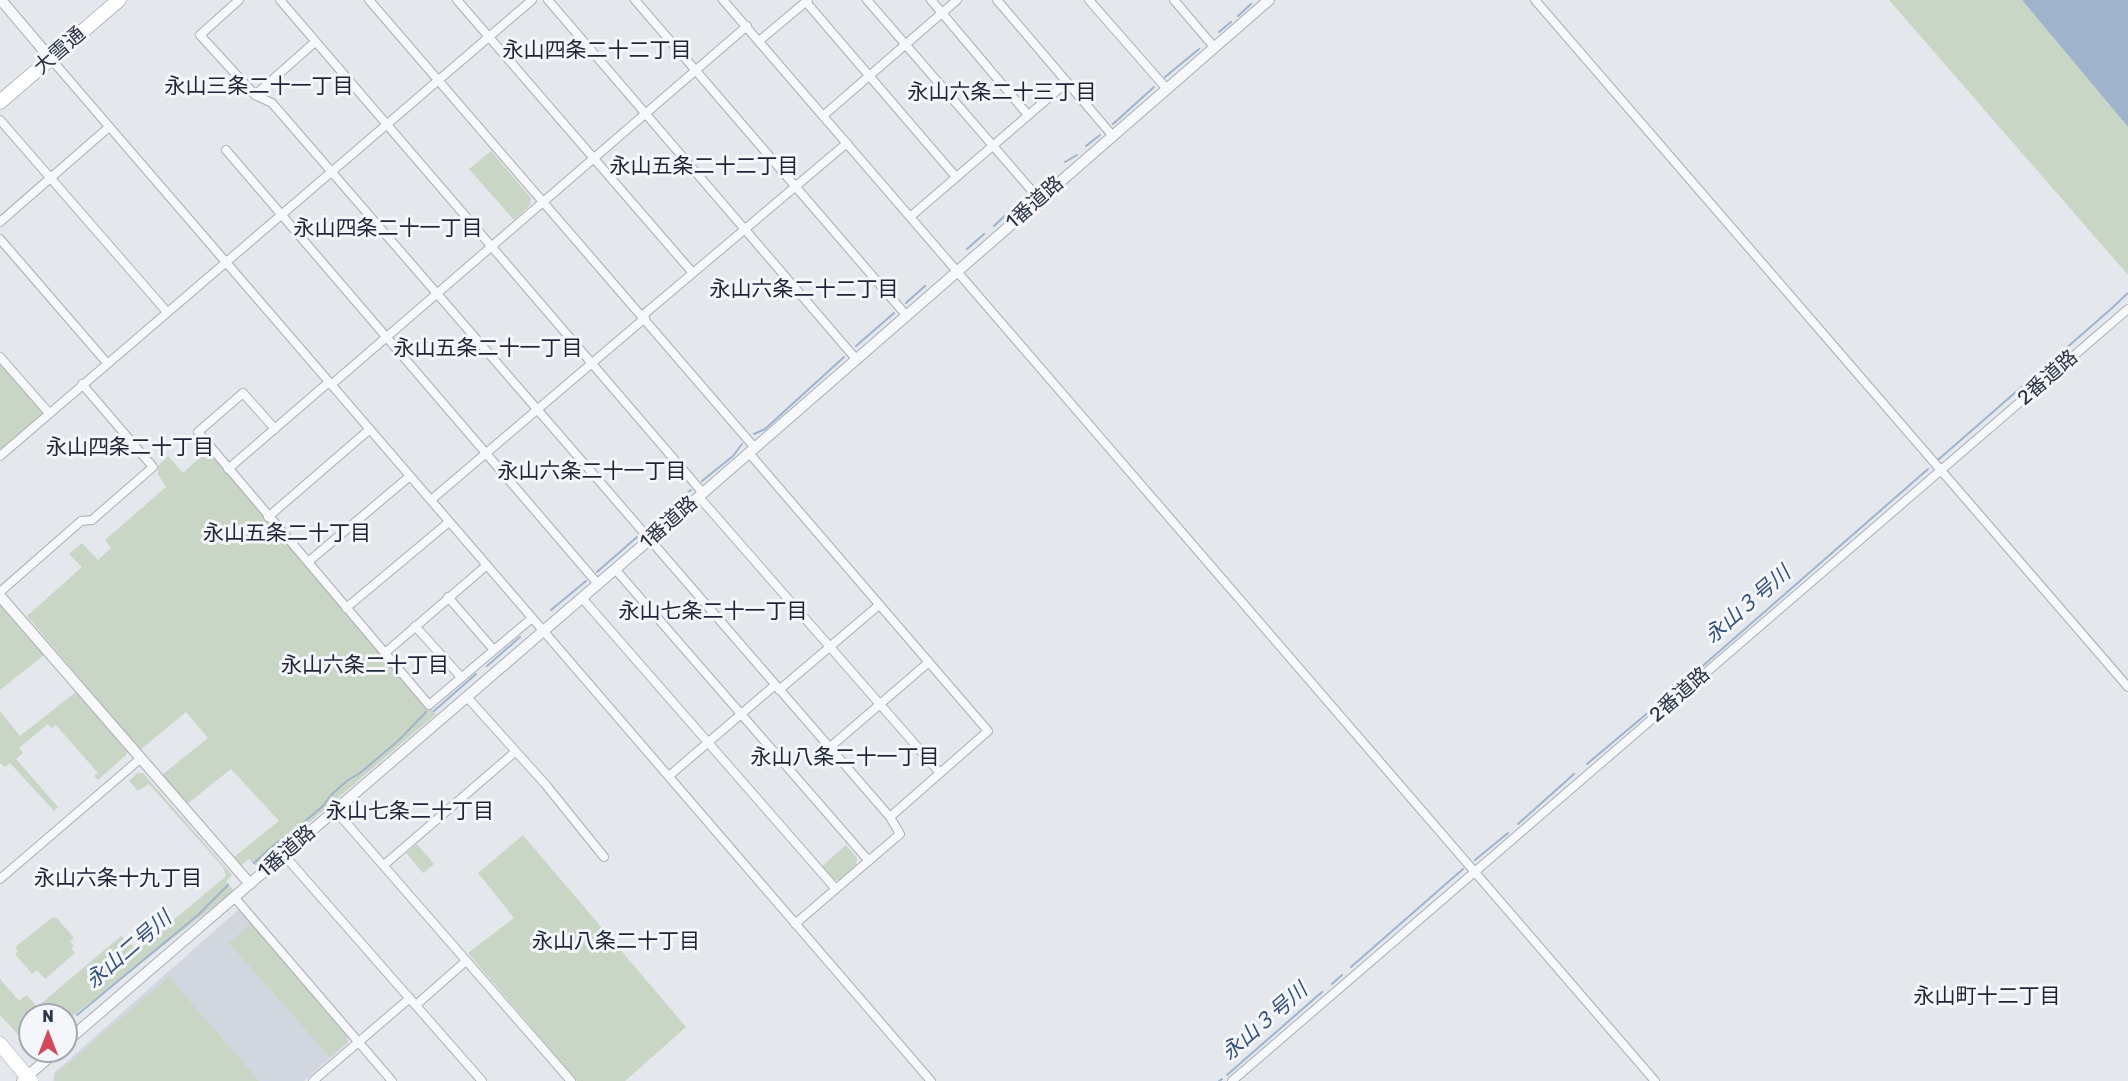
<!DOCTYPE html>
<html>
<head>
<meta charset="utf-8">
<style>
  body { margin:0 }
  #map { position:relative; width:2128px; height:1081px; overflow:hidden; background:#e4e7ec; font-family:Rubik,sans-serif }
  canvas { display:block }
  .north { position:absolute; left:18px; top:1003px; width:60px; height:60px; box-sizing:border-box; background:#f4f6f9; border:2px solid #a4a8b1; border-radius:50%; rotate:0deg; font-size:16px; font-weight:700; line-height:24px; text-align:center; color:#2b3445 }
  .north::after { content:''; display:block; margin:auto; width:21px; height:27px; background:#d1495b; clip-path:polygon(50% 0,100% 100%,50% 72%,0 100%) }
</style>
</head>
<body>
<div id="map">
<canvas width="2128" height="1081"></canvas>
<div class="north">N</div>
</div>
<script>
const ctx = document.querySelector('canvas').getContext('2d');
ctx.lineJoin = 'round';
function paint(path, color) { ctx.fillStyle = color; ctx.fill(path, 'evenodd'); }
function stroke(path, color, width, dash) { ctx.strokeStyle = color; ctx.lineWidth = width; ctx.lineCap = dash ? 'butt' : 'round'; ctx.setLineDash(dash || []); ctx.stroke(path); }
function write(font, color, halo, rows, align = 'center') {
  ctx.font = font + ' Rubik,"Noto Sans JP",sans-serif'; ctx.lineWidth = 6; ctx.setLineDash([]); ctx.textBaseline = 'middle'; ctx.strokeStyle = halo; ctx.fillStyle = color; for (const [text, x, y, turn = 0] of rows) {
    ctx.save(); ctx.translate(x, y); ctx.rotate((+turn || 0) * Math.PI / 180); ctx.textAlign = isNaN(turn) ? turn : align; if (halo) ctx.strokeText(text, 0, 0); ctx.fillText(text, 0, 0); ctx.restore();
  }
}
const built = new Path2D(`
  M238 910 242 911 348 1035 349 1042 304 1081H53L54 1073Z`);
const green = new Path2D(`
  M1889 0H2022L2128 127V275Z
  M491 151 531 198 530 205 514 220 469 169Z
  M0 362 44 412 0 450Z
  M208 450 436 714 257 867 249 859 241 865 234 857 279 821 231 769 187 804 162 775 208 738 186 712 140 750 27 616 82 567 69 554 82 543 98 560 111 548 105 540 166 487 158 474V466L168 456 183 473Z
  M0 604 44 655 0 690Z
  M77 691 127 752 126 755 98 780 94 776 98 773 56 725 51 728 48 724 19 748 23 753 16 759 58 807 54 811 10 763 5 767 0 763V711L20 736Z
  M137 773H143L232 875 226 881 234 891 66 1021V1015H30V1045H28L0 1015V979L19 1001 27 995 37 1007 121 936 135 948 139 949 226 876 223 867 149 784 138 791 129 781Z
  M523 835 686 1027 625 1081H577L468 953 514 918 478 873Z
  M417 844 434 864 423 873 406 853Z
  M846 845 857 858 856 865 839 880H832L821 867Z
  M52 918H57L74 938 70 941 74 946 71 948 75 953 45 979 37 970 32 974 15 954 18 951 15 947Z
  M251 923 347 1036V1042L330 1057 229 943Z
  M169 977 259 1081H55V1075Z`);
const water = new Path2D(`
  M2022 0H2128V127Z`);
const stream = new Path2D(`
  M1238 16 1251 4
  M1219 32 1231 22
  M1165 77 1199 49
  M1113 124 1154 87
  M1086 146 1100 135
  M1065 162 1077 155
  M1037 188 1051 175
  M1019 203 1026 198
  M994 226 1011 210
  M967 249 984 234
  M906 303 925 286
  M856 346 894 313
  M754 434 765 429 844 357
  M1939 459 2111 309 2128 293
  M702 481 733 456 742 444
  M650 525 691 490
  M597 572 637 537
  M551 610 586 581
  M487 666 520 637
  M434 711 476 674
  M1587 764 1682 684 1928 469
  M1518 824 1574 774
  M1475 860 1508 833
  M254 863 276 843 291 833 323 806 331 795 348 780 360 773 399 740 426 712
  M1351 967 1463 869
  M1332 984 1342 975
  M77 1015 198 915 228 885
  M1227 1075 1322 992
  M1219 1081 1222 1079`);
const minor = new Path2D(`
  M239 0 200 35 255 95 272 103 890 817 900 834 795 924
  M280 0 703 493
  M369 0 755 448
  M457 0 692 272
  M548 0 856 359
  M635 0 906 315
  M723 0 1655 1081
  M867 0 1039 199
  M931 0 1028 115
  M997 0 1112 135
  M1089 0 1166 88
  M1174 0 1214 47
  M1535 0 2128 687
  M806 2 956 177
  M759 41 808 0
  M51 59 931 1081
  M255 95 315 42
  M824 115 957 0
  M0 120 167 312
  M226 150 598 584
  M910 217 1067 82
  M0 222 109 127
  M0 239 107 363
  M642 316 847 143
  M0 357 49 413
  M331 385 747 26
  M275 429 243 393 198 432 429 705 532 618
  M749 453 988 731 890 817
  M0 456 532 0
  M228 469 329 382
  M699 497 940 773
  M431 500 645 318
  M268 517 370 429
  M308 562 410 476
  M615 569 868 860
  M0 592 81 521 92 520 153 467 82 384
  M448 597 493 649
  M582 598 835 888
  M346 608 449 522
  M415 626 461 677
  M385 653 487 565
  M779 690 879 605
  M467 697 546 785 604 857
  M829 748 929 662
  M669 776 775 685
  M335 810 571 1081
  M284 855 482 1081
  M384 865 515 752
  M0 879 140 759
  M235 898 392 1081
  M416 1005 466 961
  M313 1081 410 998
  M1232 1081 2128 309`);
const tertiary = new Path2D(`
  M1 0 51 59
  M0 596 250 884
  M66 1042 649 540 1269 0
  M22 1081 56 1051`);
const primary = new Path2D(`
  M0 1044 31 1081`);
const trunk = new Path2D(`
  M0 102 119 0`);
const streetNames = [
  ["大雪通",60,51,-41],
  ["1番道路",1035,203,-41],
  ["2番道路",2048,378,-41],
  ["1番道路",669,523,-41],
  ["2番道路",1680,695,-41],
  ["1番道路",287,852,-41]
];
const neighbourhoodNames = [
  ["永山四条二十二丁目",597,51],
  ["永山三条二十一丁目",259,87],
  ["永山六条二十三丁目",1002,93],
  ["永山五条二十二丁目",704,167],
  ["永山四条二十一丁目",388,229],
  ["永山六条二十二丁目",804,290],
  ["永山五条二十一丁目",488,349],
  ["永山四条二十丁目",130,448],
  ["永山六条二十一丁目",592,472],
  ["永山五条二十丁目",287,534],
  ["永山七条二十一丁目",713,612],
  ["永山六条二十丁目",365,666],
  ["永山八条二十一丁目",845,758],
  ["永山七条二十丁目",410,812],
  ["永山六条十九丁目",118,879],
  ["永山八条二十丁目",616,942],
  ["永山町十二丁目",1987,997]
];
const waterNames = [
  ["永山３号川",1748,605,-41],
  ["永山二号川",129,950,-41],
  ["永山３号川",1265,1022,-41]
];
paint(built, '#d2d6de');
paint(green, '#c9d6c5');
paint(water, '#9fb4cc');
stroke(stream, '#9fb4cc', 2);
stroke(minor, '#a9aeb7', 10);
stroke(tertiary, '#a9aeb7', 12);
stroke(primary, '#a3abb8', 15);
stroke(trunk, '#8b94a3', 15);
stroke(minor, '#f7f8fa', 8);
stroke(tertiary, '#f7f8fa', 10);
stroke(primary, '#fff', 14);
stroke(trunk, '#fff', 14);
write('20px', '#2b3445', '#f4f6f9', streetNames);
write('21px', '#1d2536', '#f4f6f9', neighbourhoodNames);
write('italic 21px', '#34527a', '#f4f6f9', waterNames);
</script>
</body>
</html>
